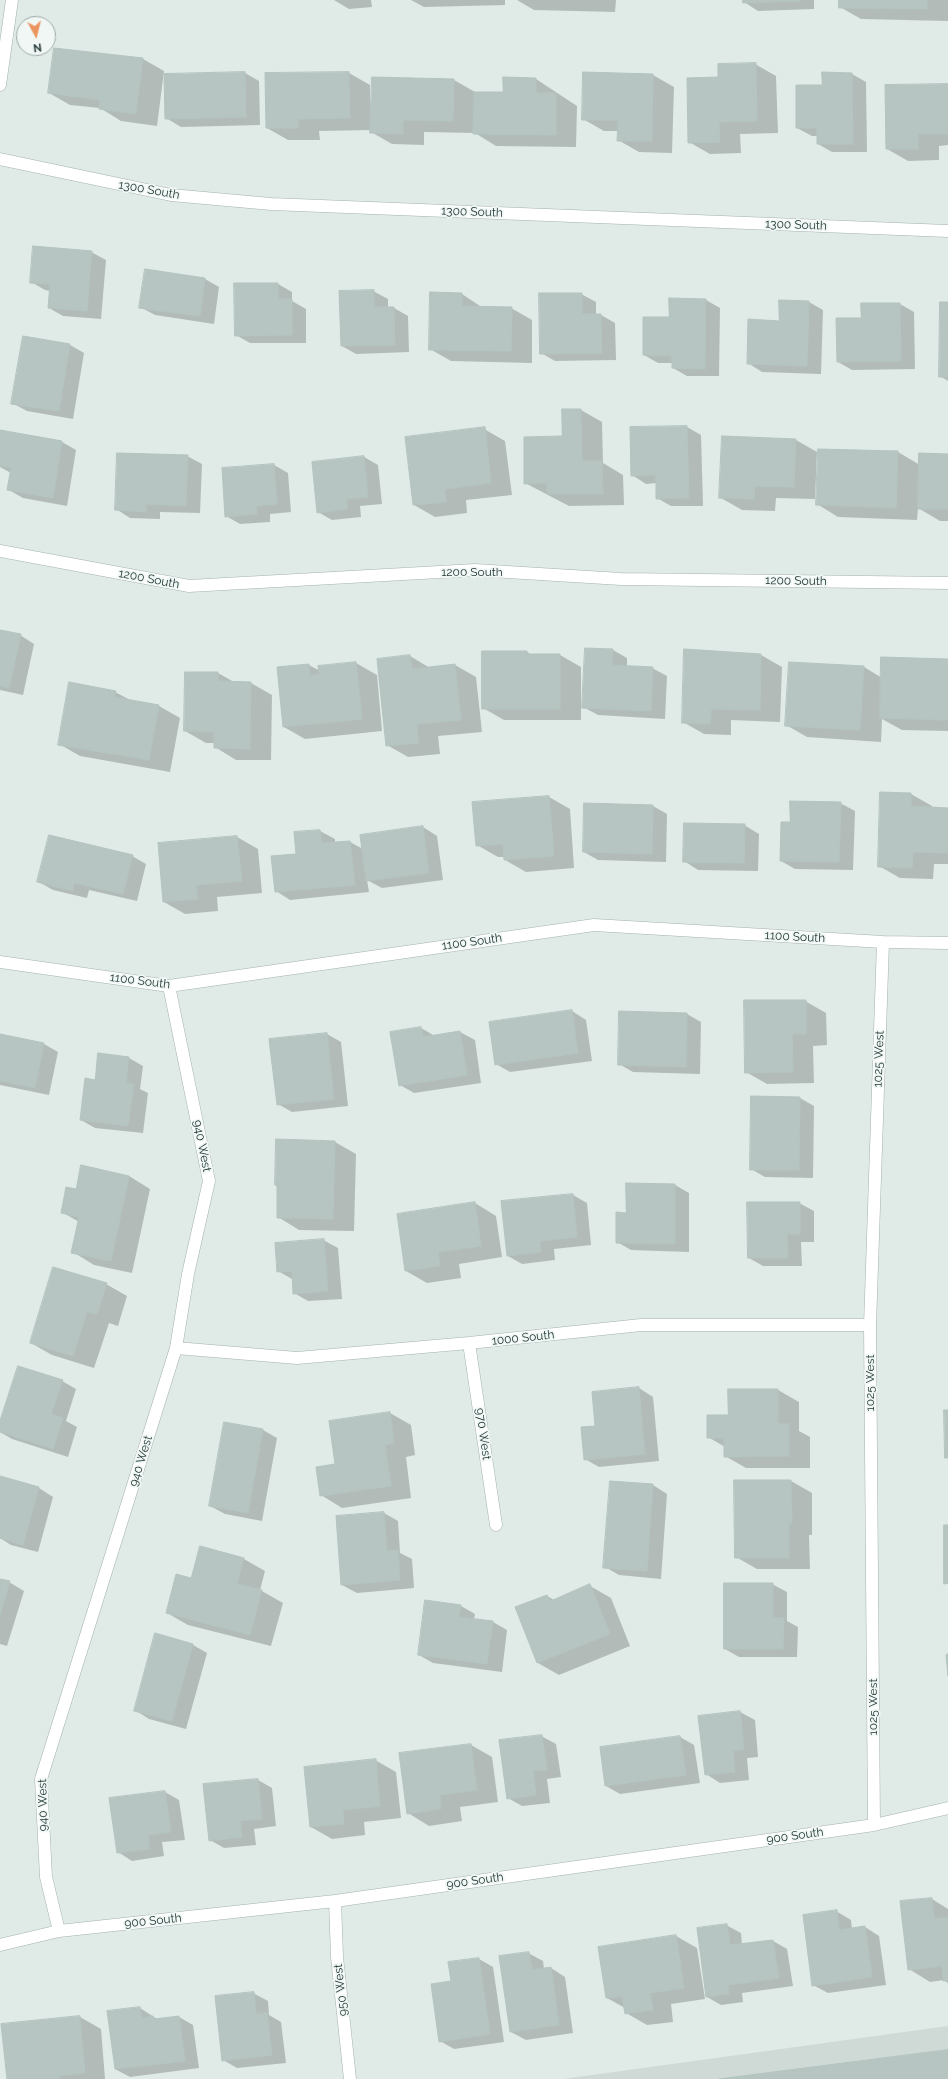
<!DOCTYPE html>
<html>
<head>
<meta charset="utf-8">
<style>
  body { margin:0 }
  #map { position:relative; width:948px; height:2079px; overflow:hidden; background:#e0eae7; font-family:Raleway,sans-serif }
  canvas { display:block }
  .north { position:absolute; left:16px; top:16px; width:40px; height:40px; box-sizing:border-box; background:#f1f7f5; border:1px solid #9eaba9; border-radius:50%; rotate:173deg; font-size:11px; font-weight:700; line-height:16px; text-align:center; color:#223a37 }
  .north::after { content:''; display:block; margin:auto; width:14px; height:18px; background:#eb945e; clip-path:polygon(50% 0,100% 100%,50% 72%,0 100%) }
</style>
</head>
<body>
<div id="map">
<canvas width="948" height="2079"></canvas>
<div class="north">N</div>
</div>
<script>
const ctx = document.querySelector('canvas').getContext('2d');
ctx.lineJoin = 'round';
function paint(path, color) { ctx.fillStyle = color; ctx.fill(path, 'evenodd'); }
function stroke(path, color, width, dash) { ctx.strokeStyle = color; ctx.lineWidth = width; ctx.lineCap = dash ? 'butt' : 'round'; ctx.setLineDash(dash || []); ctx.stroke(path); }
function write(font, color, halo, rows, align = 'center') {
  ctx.font = font + ' Raleway,sans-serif'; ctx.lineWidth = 3.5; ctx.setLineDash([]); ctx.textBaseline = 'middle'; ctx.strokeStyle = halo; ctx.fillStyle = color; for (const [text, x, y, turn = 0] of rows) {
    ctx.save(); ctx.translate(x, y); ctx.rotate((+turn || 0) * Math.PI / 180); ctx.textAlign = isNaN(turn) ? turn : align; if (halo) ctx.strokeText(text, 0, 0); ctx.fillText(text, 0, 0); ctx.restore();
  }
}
const built = new Path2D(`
  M948 2026V2079H563Z`);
const shadow = new Path2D(`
  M334 0H371L372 7 349 9Z
  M411 0H505V5L424 7Z
  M517 0H616L615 12 534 10Z
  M744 0H814V9L758 11 744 2Z
  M840 0H948V21L861 19 840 7Z
  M143 59 164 71 157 126 121 121 100 108 70 105 49 93Z
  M755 64 776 76 778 133 740 134 741 153 710 154 689 142 719 78Z
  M245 73 259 81 260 125 181 127 166 118Z
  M349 73 370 85V106H372V78L454 80 475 92 504 93 536 79 577 106 576 147 496 146 475 133 424 132V145L392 144 371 132V130L319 131 320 140H288L267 128Z
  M584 73 653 75 674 87 672 153 639 152 618 140 619 131H604L583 119Z
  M852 74 866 82 867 152H832L818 144V136H812L797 128 823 86Z
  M948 85V145L939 146V160L908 161 887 149Z
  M91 252 106 260 101 319 63 316 49 308 50 291 45 290 31 282Z
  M146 271 205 279 219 287 214 324 155 315 140 307Z
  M278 284 292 292V301L306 309V343H250L236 335Z
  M373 291 388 299V308H394L408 316 409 352 356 354 342 346Z
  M462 294 483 308H511L532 320V363L451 361 430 349Z
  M581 294 596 302V315H601L615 323 616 360 555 361 541 353Z
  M706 300 720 308 719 376H687L673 368V363H658L644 355 670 318Z
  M780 301 809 302 823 310 821 374 762 372 748 363 779 322Z
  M948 303V381L940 376Z
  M900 304 914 312 915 369 852 370 838 362 862 319Z
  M24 337 70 345 84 353 73 419 27 411 12 403Z
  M563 410H581L602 422 603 463 623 475 624 505 569 506 525 483 564 437Z
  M687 427 701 435 703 506H671L657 498V483L646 484 632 475Z
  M484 429 505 441 512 495 466 500 467 513 435 517 414 505Z
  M1 431 62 442 76 450 67 506 23 498 9 490 11 473 0 467Z
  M796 440 817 452 815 499 776 498 775 511 742 510 721 498Z
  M898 452 920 465 948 455V521H940L918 508 917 520 838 517 817 504Z
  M187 456 202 464 200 513 160 512V519L130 518 116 509Z
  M364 457 378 465 382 504 360 506 361 517 332 520 318 512Z
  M274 465 288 473 291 512 270 514V522L240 524 226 516Z
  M0 631 20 635 34 644 23 695 0 690Z
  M613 650 627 658V667L652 668 667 676 665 719 598 715 583 707Z
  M527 652 532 655H560L581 667V720H504L483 708Z
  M761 655 782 667 780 722 731 720V735L704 734 683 722Z
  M410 656 430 668 455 665 476 677 482 732 438 736 440 754 408 757 387 745Z
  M948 660V731L902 730 882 719 881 742 807 737 786 725 864 667 882 678Z
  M356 663 377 675 382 731 305 739 284 727 309 665 320 671Z
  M186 673H218L234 682 251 683 272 695 271 760H236L215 747V743H206L185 731Z
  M115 692 132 701 159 706 180 718 170 772 80 756 59 744Z
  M881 793 911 794 932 806V808L948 809V864H934L933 879 900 878 879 866Z
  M549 797 570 809 574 868 526 872 505 860V857H498L477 845Z
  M840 803 855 811 853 870 795 869 781 861 791 823Z
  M585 804 653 806 667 814 666 862 598 860 584 852Z
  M744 825 759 834 758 871 698 870 684 861Z
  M423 827 437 836 443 880 382 888 367 880 369 892 290 900 276 891 297 855 295 833 320 831 335 839V843L350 842 363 849Z
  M237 837 258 849 262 893 217 897 218 911 185 914 164 902 159 844Z
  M132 856 146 864 137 901 89 890 87 898 53 890 39 882Z
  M805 1001 826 1013 827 1045 813 1046 814 1083 767 1084 746 1072Z
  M572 1011 586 1020 592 1061 510 1072 496 1064Z
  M620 1012 687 1014 701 1022 700 1074 633 1072 619 1064Z
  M421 1028 435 1036 460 1032 475 1040 481 1083 414 1093 400 1085 391 1032Z
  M327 1034 341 1042 348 1106 292 1112 278 1104Z
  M0 1035 44 1044 58 1052 49 1095 0 1085Z
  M129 1058 143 1066 140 1089 148 1093 143 1133 95 1128 81 1120 95 1081Z
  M752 1097 800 1098 814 1106 813 1178 765 1177 751 1169Z
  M335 1142 356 1154 354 1231 299 1230 278 1217Z
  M82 1166 129 1176 150 1189 132 1273 94 1265 73 1252 79 1222 62 1212 77 1191Z
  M627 1184 675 1185 689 1193V1252L631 1250 617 1242 627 1214Z
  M573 1195 587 1203 591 1245 554 1249 555 1260 522 1264 508 1256Z
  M475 1203 496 1216 502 1257 459 1264 461 1278 427 1283 406 1271Z
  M799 1203 814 1211V1242H801L802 1266H763L749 1258Z
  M323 1240 338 1248 342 1299 308 1301 294 1293 292 1279 278 1271Z
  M106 1284 127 1296 118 1326 109 1323 94 1368 52 1355 31 1343Z
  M62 1381 76 1389 66 1421 77 1427 68 1457 12 1439 0 1432V1425Z
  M639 1388 653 1397 659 1461 599 1467 585 1459 596 1426Z
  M729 1390H778L799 1402V1431L810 1437V1468H746L725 1456V1447L708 1437 729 1416Z
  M390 1413 411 1425 415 1455 406 1457 411 1498 342 1508 321 1495 336 1465Z
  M225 1423 263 1430 277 1438 262 1521 225 1514 210 1506Z
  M0 1477 39 1488 53 1497 38 1552 11 1545 0 1538Z
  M791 1481 812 1493V1535H809L810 1569H757L736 1557Z
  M653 1485 667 1494 661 1579 619 1575 605 1567Z
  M384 1513 398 1521 400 1553 412 1559 414 1588 357 1593 342 1585Z
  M200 1548 244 1559 265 1571 260 1590 283 1603 271 1646 188 1625 167 1613 192 1579Z
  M0 1580 9 1582 24 1591 7 1646 0 1644Z
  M772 1584 787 1592V1621L798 1627 797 1657H739L725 1649Z
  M590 1586 611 1598 630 1646 559 1675 538 1663 547 1596 554 1600Z
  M461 1606 475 1614 474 1619 493 1622 507 1630 502 1672 433 1663 419 1655Z
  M156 1635 193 1645 207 1653 186 1729 149 1719 135 1710Z
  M740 1712 755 1720 758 1757 747 1758 749 1780 720 1783 706 1774 700 1717Z
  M541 1736 556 1744 561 1777 547 1779 550 1803 522 1806 508 1798Z
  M680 1737 694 1745 700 1783 620 1794 606 1786Z
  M471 1745 492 1757 498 1802 460 1807 462 1821 429 1826 408 1813Z
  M375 1760 396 1772 401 1818 364 1822 365 1835 332 1839 311 1827Z
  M258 1780 272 1788 276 1826 254 1829 256 1845 224 1848 210 1840Z
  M165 1792 179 1800 185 1840 162 1842 164 1856 132 1861 118 1852Z
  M932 1899 948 1909V1983L944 1980 930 1982 909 1969Z
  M836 1911 851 1920 852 1929 865 1927 879 1936 886 1985 828 1993 813 1985Z
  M726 1925 741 1933 742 1945 773 1941 787 1949 793 1986 742 1993 743 2002 721 2005 707 1997Z
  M676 1936 697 1948 705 1999 671 2004 673 2022 647 2025 626 2013 625 2008 607 1998 599 1948Z
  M528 1953 543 1961 544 1969 551 1968 565 1977 573 2033 526 2040 511 2032Z
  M479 1959 493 1967 504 2042 454 2049 440 2041 452 1982Z
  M253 1993 268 2001 269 2015 281 2022 286 2063 237 2068 223 2060Z
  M140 2008 157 2019 179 2017 193 2025 199 2068 130 2077 115 2069Z
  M80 2017 101 2029 105 2079H8Z`);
const building = new Path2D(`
  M743 0H800V1L743 3Z
  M839 0H927V9L839 8Z
  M54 48 143 58 136 114 99 109 100 100 48 93Z
  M756 63 757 121 719 122 720 142 688 143 687 78 718 77V64Z
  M245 72 246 117 165 119 164 74Z
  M349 72 350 118 298 119 299 128H266L265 73Z
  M583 72 653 74 652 141H617L618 120H582Z
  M822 72 852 73 853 144H817V128H796V85H822Z
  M372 77 454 79 453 121 403 120V134L370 133Z
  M503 77 536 78V93H556V135L473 134 474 92H503Z
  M948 84V134H918V149H886L885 85Z
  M33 246 92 251 87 311 48 308 50 284 30 283Z
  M145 269 205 278 200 316 139 308Z
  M234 283H278V299H292V335L235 336Z
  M374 290V307H394L395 345 341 346 339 291Z
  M430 292 462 293V306L512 307 511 351 429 350Z
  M539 293H582V314H601L602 353 540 354Z
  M669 298 706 299 705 369 672 368V356L643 355V317H669Z
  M779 300 809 301 807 366 747 364 748 319 779 321Z
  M940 302H948V377H939Z
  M861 303H900L901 361 837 362 836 318H861Z
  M23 336 70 344 59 411 11 404Z
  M562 409H581L582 461H602L603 494H547V483L524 484V437L562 436Z
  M687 426 689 498 656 499V475L631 476 630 427Z
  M485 427 491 483 445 489 446 502 413 505 405 437Z
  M0 430 62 441 53 498 7 490 11 468 0 466Z
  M722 436 796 439 794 487 755 486 754 499 719 498Z
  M818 449 898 451 896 508 816 505Z
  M117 453 188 455 186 506 146 504V512L115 510Z
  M919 453 948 454V509H918Z
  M364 456 368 497 347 499V509L317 513 312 462Z
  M274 464 277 504 256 506 257 514 225 517 222 468Z
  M0 630 21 634 9 688 0 686Z
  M585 648 613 649 612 665 653 667 651 711 582 708Z
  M684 649 761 654 760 710 711 709 710 724 682 723Z
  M482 651H527V654H560V709H482Z
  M410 655 412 669 455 664 461 720 417 724 419 743 386 746 377 659Z
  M881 657 948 659V720L880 718Z
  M356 662 362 719 283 727 277 667 309 664 310 676 319 674 318 666Z
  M789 662 864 666 860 730 785 726Z
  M185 672H218V681L251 682 250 749 214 748V732L184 731Z
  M69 682 116 691 114 697 159 705 149 760 58 745Z
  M880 792 911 793V806L948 808V853L913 852 912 868 878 867Z
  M549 796 554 856 504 860 503 844 476 846 472 802Z
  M790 801 841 802 839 862 780 861 781 822H790Z
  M584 803 653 805 652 854 583 852Z
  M684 823 745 824 744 863 683 862Z
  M423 826 429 873 366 881 360 835Z
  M320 830 322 843 350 841 355 885 275 892 271 856 296 854 294 832Z
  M49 835 133 855 123 894 74 883 73 891 37 882Z
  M237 836 242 881 196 885 198 899 163 902 158 843Z
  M744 1000H806V1034H792L793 1072 745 1073Z
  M572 1010 578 1053 495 1065 489 1022Z
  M619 1011 687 1013 686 1067 618 1065Z
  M421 1027 423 1037 460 1031 467 1075 399 1086 390 1032Z
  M327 1033 334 1099 277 1105 269 1039Z
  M0 1034 44 1043 35 1088 0 1081Z
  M98 1053 129 1057 126 1083 134 1084 128 1126 80 1120 85 1078 95 1080Z
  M751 1096 800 1097 799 1170H750Z
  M276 1139 335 1141 333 1219 277 1218V1186L275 1185Z
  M81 1165 129 1176 111 1261 71 1253 79 1217 61 1213 66 1187 76 1189Z
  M626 1183 675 1184V1244L616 1243V1212L626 1213Z
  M573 1194 577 1237 540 1241 541 1252 507 1256 501 1201Z
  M475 1202 481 1246 438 1252 440 1266 405 1271 397 1214Z
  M747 1202H800V1234H787L788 1258H748Z
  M324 1239 328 1291 293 1294 292 1271 277 1272 275 1243Z
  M53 1267 107 1283 97 1314 87 1312 73 1356 30 1343Z
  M18 1366 63 1380 51 1414 63 1418 53 1449 0 1432V1421Z
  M639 1387 645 1454 584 1460 581 1427 595 1426 592 1392Z
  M728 1389H778V1424H789V1456L724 1457V1438H707V1415H728Z
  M944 1410H948V1458H945Z
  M390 1412 394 1443 385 1445 391 1486 320 1496 316 1467 335 1464 329 1421Z
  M224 1422 263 1429 248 1513 209 1506Z
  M0 1476 39 1487 23 1545 0 1538Z
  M734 1480H791L792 1523H789V1558H735Z
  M610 1481 653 1484 647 1571 603 1568Z
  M384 1512 387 1551 398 1550 400 1580 341 1585 336 1516Z
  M944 1525H948V1583L944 1584Z
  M200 1546 244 1558 237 1584 262 1590 250 1635 166 1613 176 1574 191 1578Z
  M0 1579 10 1581 0 1615Z
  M724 1583H773V1618H784L783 1649H724Z
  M590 1584 610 1634 537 1663 515 1607 547 1595 550 1601Z
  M425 1600 461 1605 459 1617 493 1621 487 1664 418 1655Z
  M155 1633 193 1644 172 1721 134 1711Z
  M948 1654V1676L946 1655Z
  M740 1711 744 1749 733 1751 735 1772 705 1775 698 1716Z
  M542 1735 547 1770 533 1771 536 1795 507 1799 499 1740Z
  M680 1736 686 1775 605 1786 600 1747Z
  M471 1744 477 1790 440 1795 441 1809 407 1814 399 1753Z
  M376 1759 380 1806 343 1810 344 1824 310 1827 304 1767Z
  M258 1779 262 1819 240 1821 242 1837 209 1841 203 1784Z
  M165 1791 171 1832 148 1835 150 1849 117 1853 109 1798Z
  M932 1898 934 1919 948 1917V1981H943L942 1966 908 1970 900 1901Z
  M837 1910 839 1930 865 1926 872 1977 812 1986 803 1915Z
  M727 1924 730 1945 773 1940 779 1978 728 1985 729 1994 706 1997 697 1928Z
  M676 1935 684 1988 650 1993 653 2010 625 2014 622 1996 606 1998 598 1947Z
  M529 1952 532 1970 551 1967 559 2025 510 2032 499 1956Z
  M479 1958 490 2034 439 2042 431 1984 451 1981 448 1962Z
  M254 1992 256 2014 267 2012 272 2055 222 2061 215 1996Z
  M140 2007 142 2018 153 2016 154 2019 179 2016 185 2061 115 2069 107 2011Z
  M80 2016 85 2073 59 2076V2079H7L1 2024Z
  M948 2050V2079H719Z`);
const minor = new Path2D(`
  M0 85 12 0
  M0 159 171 195 271 204 948 231
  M0 551 189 586 475 570 621 579 948 583
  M0 962 169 986 594 925 883 942 948 943
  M469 1343 496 1525
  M176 1348 297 1358 469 1343 641 1325H870
  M874 1825 870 1325 883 942
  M335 1901 337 1957 350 2079
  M59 1931 46 1877 41 1779 176 1348 188 1274 209 1181 169 986
  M0 1945 59 1931 335 1901 874 1825 948 1808`);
const streetNames = [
  ["1300 South",149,190,10],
  ["1300 South",472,212,2],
  ["1300 South",796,225,2],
  ["1200 South",472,572],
  ["1200 South",149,579,11],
  ["1200 South",796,581,1],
  ["1100 South",795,937,3],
  ["1100 South",472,942,-8],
  ["1100 South",140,981,7],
  ["1025 West",879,1059,-88],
  ["940 West",202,1146,79],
  ["1000 South",523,1338,-6],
  ["1025 West",870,1383,-90],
  ["970 West",483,1434,82],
  ["940 West",141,1461,-73],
  ["1025 West",873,1707,-90],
  ["940 West",43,1805,-91],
  ["900 South",795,1836,-8],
  ["900 South",475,1881,-8],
  ["900 South",153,1921,-6],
  ["950 West",341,1990,-96]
];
paint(built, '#cfdad6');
paint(shadow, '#0003');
paint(building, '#b6c5c1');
stroke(building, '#b3c4bf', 1);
stroke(minor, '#a3b2af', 13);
stroke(minor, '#fff', 12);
write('12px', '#223a37', '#f1f7f5', streetNames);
</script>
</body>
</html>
